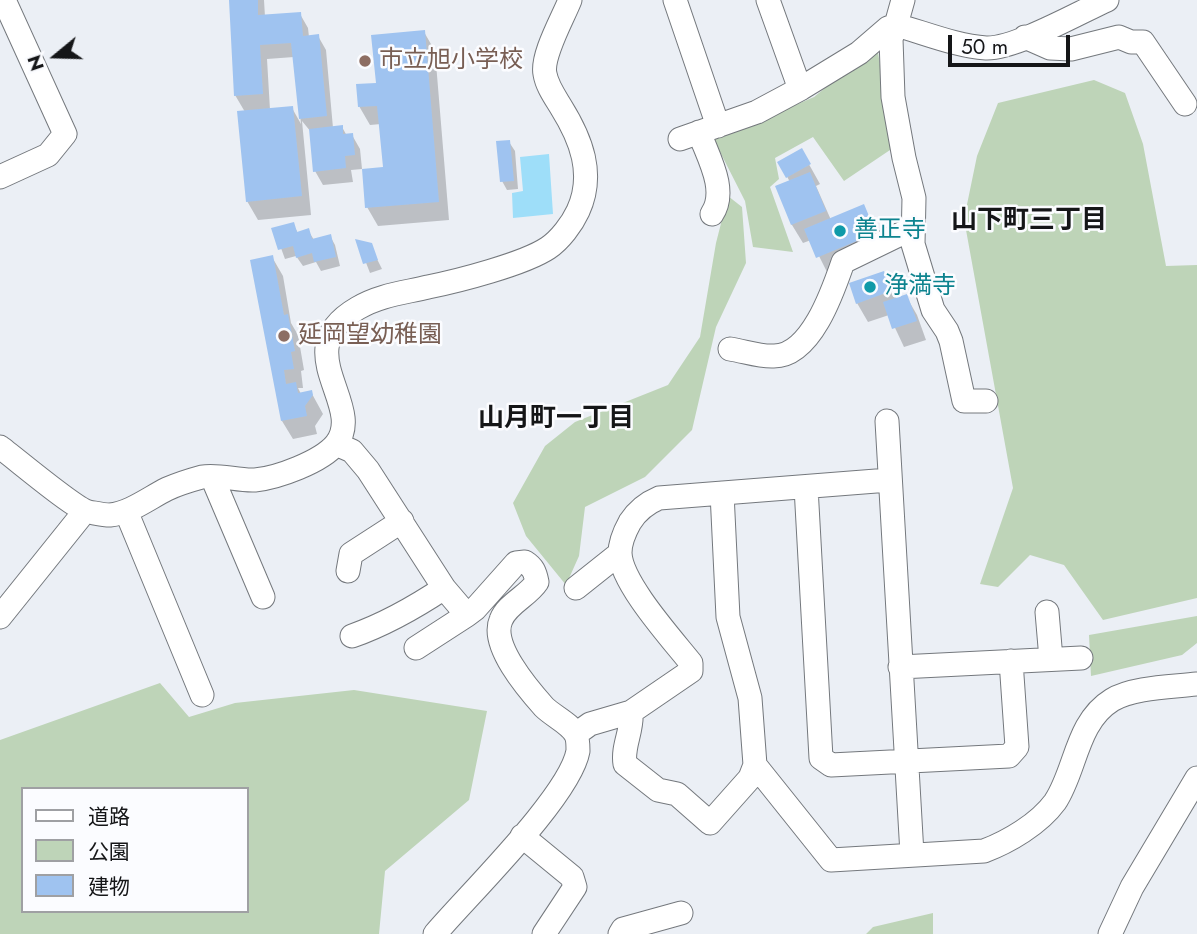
<!DOCTYPE html>
<html>
<head>
<meta charset="utf-8">
<style>
  body { margin:0 }
  #map { position:relative; width:1197px; height:934px; overflow:hidden; background:#ebeff5; font-family:Jost,"Noto Sans JP",sans-serif }
  canvas { display:block }
  .legend { position:absolute; left:21px; top:787px; width:228px; height:126px; box-sizing:border-box; background:#fbfcff; border:2px solid #9fa0a3; margin:0; padding:9px 12px; list-style:none; font-size:21px; color:#151618 }
  .legend li { display:flex; align-items:center; gap:14px; height:35px }
  .legend b { width:35px; border:2px solid #9fa0a3 }
  .north { position:absolute; left:21px; top:21px; width:70px; height:70px; -webkit-text-stroke:5px #fbfcff; paint-order:stroke; rotate:251deg; font-size:19px; font-weight:700; line-height:28px; text-align:center; color:#151618 }
  .north::after { content:''; display:block; margin:auto; width:24px; height:32px; background:#151618; clip-path:polygon(50% 0,100% 100%,50% 72%,0 100%) }
  .scale { position:absolute; left:948px; top:35px; width:122px; height:32px; box-sizing:border-box; border:4px solid #151618; border-top:0; padding-left:9px; font-size:21px; line-height:24px; white-space:nowrap; color:#151618; -webkit-text-stroke:5px #fbfcff; paint-order:stroke }
</style>
</head>
<body>
<div id="map">
<canvas width="1197" height="934"></canvas>
<ul class="legend">
<li><b style="height:9px;background:#fff"></b>道路</li>
<li><b style="height:19px;background:#bed4b8"></b>公園</li>
<li><b style="height:19px;background:#9fc3f0"></b>建物</li>
</ul>
<div class="north">N</div>
<div class="scale">50 m</div>
</div>
<script>
const ctx = document.querySelector('canvas').getContext('2d');
ctx.lineJoin = 'round';
function paint(path, color) { ctx.fillStyle = color; ctx.fill(path, 'evenodd'); }
function stroke(path, color, width, dash) { ctx.strokeStyle = color; ctx.lineWidth = width; ctx.lineCap = dash ? 'butt' : 'round'; ctx.setLineDash(dash || []); ctx.stroke(path); }
function write(font, color, halo, rows, align = 'center') {
  ctx.font = font + ' Jost,"Noto Sans JP",sans-serif'; ctx.lineWidth = 5; ctx.setLineDash([]); ctx.textBaseline = 'middle'; ctx.strokeStyle = halo; ctx.fillStyle = color; for (const [text, x, y, turn = 0] of rows) {
    ctx.save(); ctx.translate(x, y); ctx.rotate((+turn || 0) * Math.PI / 180); ctx.textAlign = isNaN(turn) ? turn : align; if (halo) ctx.strokeText(text, 0, 0); ctx.fillText(text, 0, 0); ctx.restore();
  }
}
const green = new Path2D(`
  M877 46 893 148 844 181 813 137 775 158 779 179 770 187 793 252 753 247 745 201 714 140 814 97Z
  M1094 80 1125 93 1143 144 1166 266 1197 265V598L1103 620 1064 565 1030 555 998 587 980 584 1013 488 964 219 977 156 998 103Z
  M728 196 742 207 746 263 716 327 692 430 645 477 585 507 579 556 566 585 526 536 513 503 545 446 575 422 668 385 700 337 716 243Z
  M1197 616V643L1182 655 1091 676 1089 635Z
  M160 683 189 717 235 703 354 690 487 711 469 800 385 871 379 934H0V740ZM23 789H247V911H23Z
  M933 913V934H866L873 927Z`);
const water = new Path2D(`
  M549 154 553 214 513 218 512 193 523 191 520 157Z`);
const shadow = new Path2D(`
  M231 0H264L265 17 300 14 308 28 309 37 318 36 326 50 333 128 342 127 347 136 352 135 360 149 362 169 351 170 353 182 323 185 315 171 311 132 302 121 311 215 258 220 247 201 245 112 235 95ZM294 57 301 124 292 108 270 110 267 59Z
  M424 32 435 51 449 220 378 226 367 207 385 169 381 124 370 125 359 106Z
  M509 142 515 151 518 189 507 190 502 181Z
  M801 150 820 184 816 186 831 220 863 206 886 252 829 276 811 240 803 243 792 225 777 187 790 182 779 162Z
  M293 224 298 233 308 230 314 240 330 236 335 245 340 266 321 271 316 262 303 266 296 256 285 259 274 229Z
  M358 242 370 245 382 269 370 273Z
  M272 257 283 276 291 323 298 335 304 370 301 371 303 388H298L301 394 311 392 323 414 315 426 317 434 293 439 282 421 252 262Z
  M883 273 897 299 906 296 917 315 926 340 904 347 889 315 868 322 857 303Z`);
const building = new Path2D(`
  M229 0H258V15L301 12 303 36 319 34 327 116 299 119 291 43 260 45 263 94 234 96Z
  M425 30 439 202 365 208 362 169 383 167 377 106 358 107 356 84 376 83 371 35Z
  M293 106 302 196 246 202 237 111Z
  M343 125V134L353 133 355 155 345 156 346 168 313 172 309 129Z
  M510 140 514 181 500 182 496 141Z
  M802 148 811 164 786 178 777 162Z
  M810 172 826 211 791 225 775 186Z
  M864 204 876 233 816 258 804 229Z
  M294 222 297 232 309 228 312 239 331 234 336 257 314 262 312 253 296 258 293 246 278 250 271 228Z
  M355 239 372 243 378 260 363 264Z
  M273 255 284 315 288 314 295 351 291 352 294 369 284 370 286 384 296 382 298 393 312 390 313 395 305 406 307 416 281 421 250 260Z
  M884 271 891 291 856 304 849 283Z
  M907 294 917 321 892 329 883 302Z`);
const minor = new Path2D(`
  M675 0 718 126
  M768 0 800 89
  M1025 37 1050 48 1071 49 1119 37 1131 42H1143L1185 104
  M699 132C708 157 728 190 712 214
  M680 139 757 112 800 89 859 53 888 28 896 25 903 0
  M0 177 48 155 65 134 4 0
  M730 349C744 351 760 357 774 356 811 356 833 291 843 262L913 228
  M986 401H964L951 341 947 331 933 310 913 244 914 198 904 158 893 97 891 39 896 25C925 33 956 46 986 48 1015 49 1078 13 1107 0
  M887 421 912 854
  M336 444 352 451 368 470 444 588 467 615 475 609 516 563 525 562C533 567 535 572 537 582 528 596 507 604 501 620 490 645 528 689 544 707 553 716 571 724 576 735 578 739 578 747 578 751 570 796 468 895 435 934
  M0 447C15 458 75 509 89 512 95 513 103 515 110 515 130 513 149 498 167 489 178 484 191 480 202 477 219 474 238 481 255 480 277 478 321 462 336 444 367 405 285 350 358 308 380 295 403 293 428 287 458 281 524 264 548 248 560 240 572 224 578 211 595 174 581 139 561 107 555 97 547 86 545 74 541 56 563 18 570 0
  M212 477 263 597
  M806 487 821 758 831 765 1009 756 1017 747 1011 661
  M126 511 202 695
  M348 571 351 554 402 521
  M576 588 620 553
  M1047 612 1051 659
  M0 617 85 511
  M352 636C386 624 414 608 444 588
  M416 648 467 615
  M900 667 1081 658
  M631 712C633 730 622 746 625 764L658 790 677 794 710 823 750 778 755 765 750 698 728 617 722 493
  M576 734 590 724 631 712 691 671V663C672 639 621 583 620 553 620 542 625 531 630 522 637 511 647 503 659 498L889 480
  M755 765 831 860 984 851C1008 842 1039 824 1055 802 1076 771 1076 722 1112 700 1133 687 1173 687 1197 684
  M522 836 572 877 575 887 544 934
  M620 934 623 929 681 913
  M1110 934 1132 887 1197 778`);
const markers = [
  [365,61,7,"#8d6e63"],
  [840,231,7,"#0f9aa8"],
  [870,287,7,"#0f9aa8"],
  [284,336,7,"#8d6e63"]
];
const educationNames = [
  ["市立旭小学校",379,61],
  ["延岡望幼稚園",298,336]
];
const cultureNames = [
  ["善正寺",854,231],
  ["浄満寺",884,287]
];
const neighbourhoodNames = [
  ["山下町三丁目",1029,222],
  ["山月町一丁目",556,420]
];
paint(green, '#bed4b8');
paint(water, '#9edef9');
paint(shadow, '#0003');
paint(building, '#9fc3f0');
stroke(minor, '#74787d', 25);
stroke(minor, '#fff', 23);
for (const [x, y, r, color] of markers) { const dot = new Path2D(); dot.arc(x, y, r, 0, 2 * Math.PI); ctx.fillStyle = color; ctx.fill(dot); stroke(dot, '#fbfcff', 2.5); }
write('24px', '#785e54', '#fbfcff', educationNames, 'left');
write('24px', '#0d838f', '#fbfcff', cultureNames, 'left');
write('bold 26px', '#151618', '#fbfcff', neighbourhoodNames);
</script>
</body>
</html>
